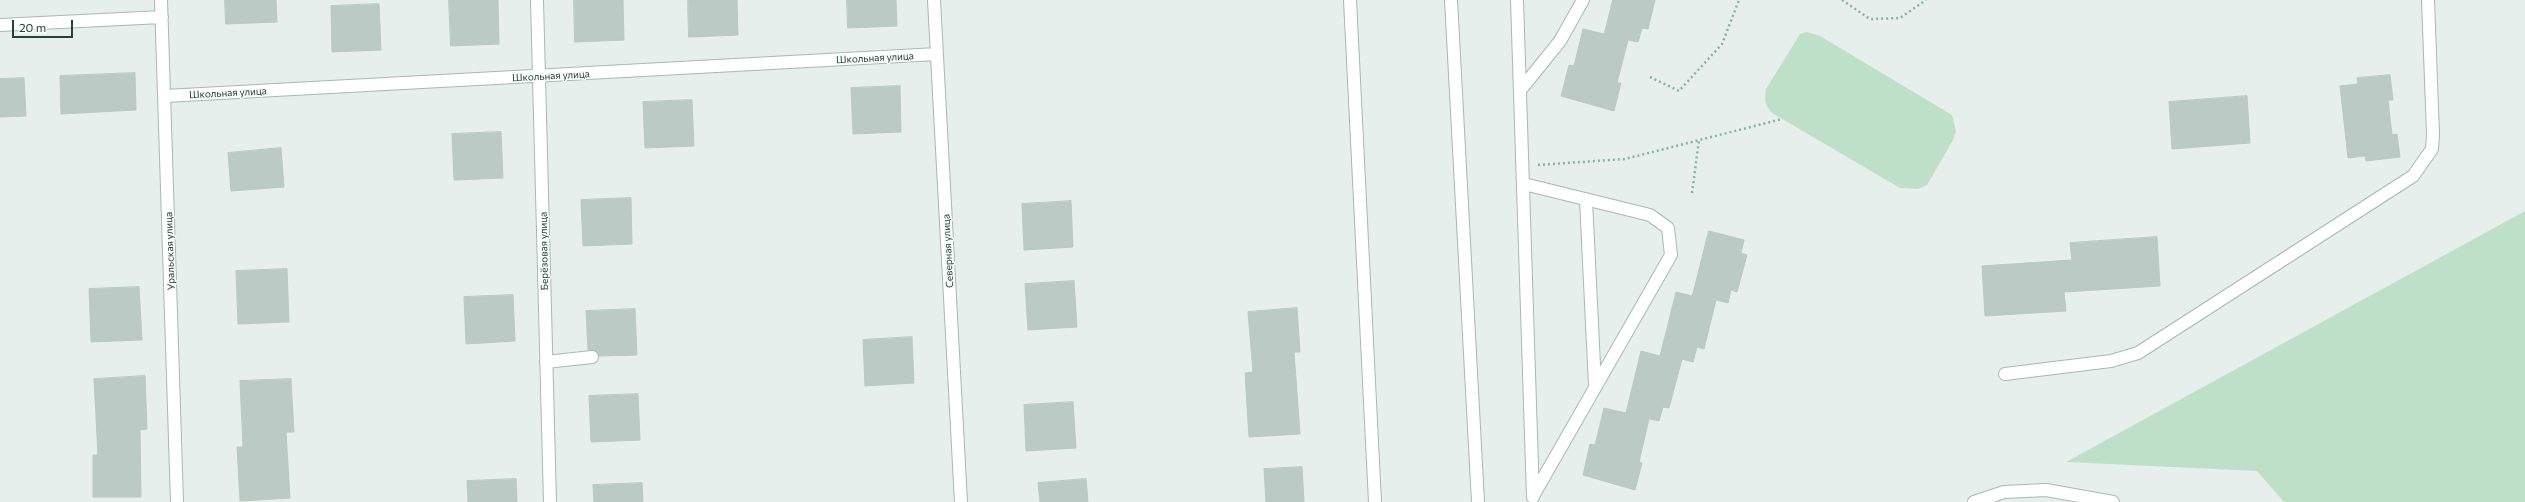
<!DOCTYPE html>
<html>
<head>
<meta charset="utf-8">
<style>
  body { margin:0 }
  #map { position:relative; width:2525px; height:502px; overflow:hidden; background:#e6efeb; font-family:Commissioner,sans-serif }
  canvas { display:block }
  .scale { position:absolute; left:12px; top:20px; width:61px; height:18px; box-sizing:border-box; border:2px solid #24423a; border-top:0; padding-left:5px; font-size:12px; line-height:14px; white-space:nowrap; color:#24423a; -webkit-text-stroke:3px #f7fbf9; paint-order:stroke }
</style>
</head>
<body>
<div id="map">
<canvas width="2525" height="502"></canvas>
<div class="scale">20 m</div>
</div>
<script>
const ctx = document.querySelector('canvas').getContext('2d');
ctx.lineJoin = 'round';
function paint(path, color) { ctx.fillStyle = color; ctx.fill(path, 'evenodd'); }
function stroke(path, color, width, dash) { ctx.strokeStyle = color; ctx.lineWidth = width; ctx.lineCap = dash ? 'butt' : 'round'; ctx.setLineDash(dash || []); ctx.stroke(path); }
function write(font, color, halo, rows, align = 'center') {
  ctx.font = font + ' Commissioner,sans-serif'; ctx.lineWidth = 3; ctx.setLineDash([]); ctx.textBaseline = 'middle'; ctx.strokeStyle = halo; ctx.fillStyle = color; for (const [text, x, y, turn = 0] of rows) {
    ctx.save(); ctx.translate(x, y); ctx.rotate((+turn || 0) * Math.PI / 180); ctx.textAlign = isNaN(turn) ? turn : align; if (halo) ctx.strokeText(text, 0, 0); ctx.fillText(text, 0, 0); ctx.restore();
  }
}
const green = new Path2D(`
  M1806 32 1820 36 1952 115 1956 131 1953 140 1927 185 1918 189 1900 188 1772 113C1765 105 1764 99 1766 89L1800 34Z
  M2525 211V502H2284L2257 471 2066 462Z`);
const building = new Path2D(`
  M225 0H276L277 22 226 24Z
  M449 0H498L499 44 451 46Z
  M574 0H623L624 40 575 42Z
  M688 0H737L738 35 689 37Z
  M847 0H896L897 26 848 28Z
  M1613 0H1655L1648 29 1642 28 1638 42 1628 40 1617 83H1621L1614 111 1561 96 1569 65 1574 66 1583 29 1604 34Z
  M379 4 381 50 332 52 331 6Z
  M135 73 136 110 61 114 60 76Z
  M2390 75 2393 100H2388L2392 135 2397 134 2400 157 2366 161 2365 156 2348 158 2340 86 2358 84 2357 78Z
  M24 78 26 116 0 117V79Z
  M900 86 901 132 853 134 851 88Z
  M2247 96 2250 143 2172 149 2169 102Z
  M692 100 694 146 645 148 643 102Z
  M501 132 503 178 454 180 452 134Z
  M281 148 284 187 231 191 228 153Z
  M631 198 632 244 583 246 581 200Z
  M1071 201 1073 247 1024 250 1022 204Z
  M1709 231 1744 240 1741 253 1747 255 1737 292 1731 290 1728 303 1716 300 1704 349 1697 347 1693 362 1682 359 1669 408 1663 407 1659 421 1649 419 1639 462 1642 463 1635 490 1583 475 1590 444 1595 445 1604 408 1626 413 1641 351 1660 356 1676 292 1692 296Z
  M2157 237 2160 286 2064 292 2066 311 1985 316 1982 266 2072 260 2070 243Z
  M287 269 289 322 238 324 236 271Z
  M1074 281 1077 327 1028 330 1025 284Z
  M139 287 142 340 91 342 89 289Z
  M513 295 515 341 466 344 464 297Z
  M1297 308 1300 352H1294L1300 434 1249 437 1245 373 1253 372 1248 312Z
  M635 309 637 355 599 356 595 350H588L586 311Z
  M912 337 914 383 865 386 863 340Z
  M145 376 147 429 140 430 141 497H93V455H98L94 379Z
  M291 379 294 432H286L290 498 240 501 237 447H243L240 381Z
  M638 394 640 440 591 442 589 396Z
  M1073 402 1076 448 1026 451 1024 405Z
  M1302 467 1304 502H1266L1264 469Z
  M516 479 517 502H468L467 481Z
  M1086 479 1088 502H1040L1038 483Z
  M642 483 643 502H594L593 485Z`);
const path = new Path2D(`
  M1842 0 1870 19 1900 18 1926 0
  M1650 77 1679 91 1722 44 1739 0
  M1538 165 1625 159 1782 119
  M1692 193 1699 140`);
const minor = new Path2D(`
  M161 0 177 502
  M537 0 550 502
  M934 0 961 502
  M1350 0 1375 502
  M1451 0 1478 502
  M1517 0 1533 497
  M0 25 162 17
  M1522 88 1560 41 1583 0
  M165 96 937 54
  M1524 184 1650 215 1668 228 1671 255 1533 496
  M1586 200 1595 386
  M546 362 592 357
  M2005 374 2111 361 2138 353 2413 176 2432 149 2433 134 2428 0
  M1974 502 2004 492 2046 490 2113 502`);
const streetNames = [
  ["Школьная улица",875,58,-3],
  ["Школьная улица",551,76,-3],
  ["Школьная улица",228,93,-3],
  ["Уральская улица",170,251,-92],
  ["Берёзовая улица",544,251,-91],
  ["Северная улица",948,251,-93]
];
paint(green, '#bfe0c8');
paint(building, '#bbcac4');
stroke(building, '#b8c9c2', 1);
stroke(minor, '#a8b8b2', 14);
stroke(path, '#86b3a5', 2.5, [2, 3]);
stroke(minor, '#fff', 12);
write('10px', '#24423a', '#f7fbf9', streetNames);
</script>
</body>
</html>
